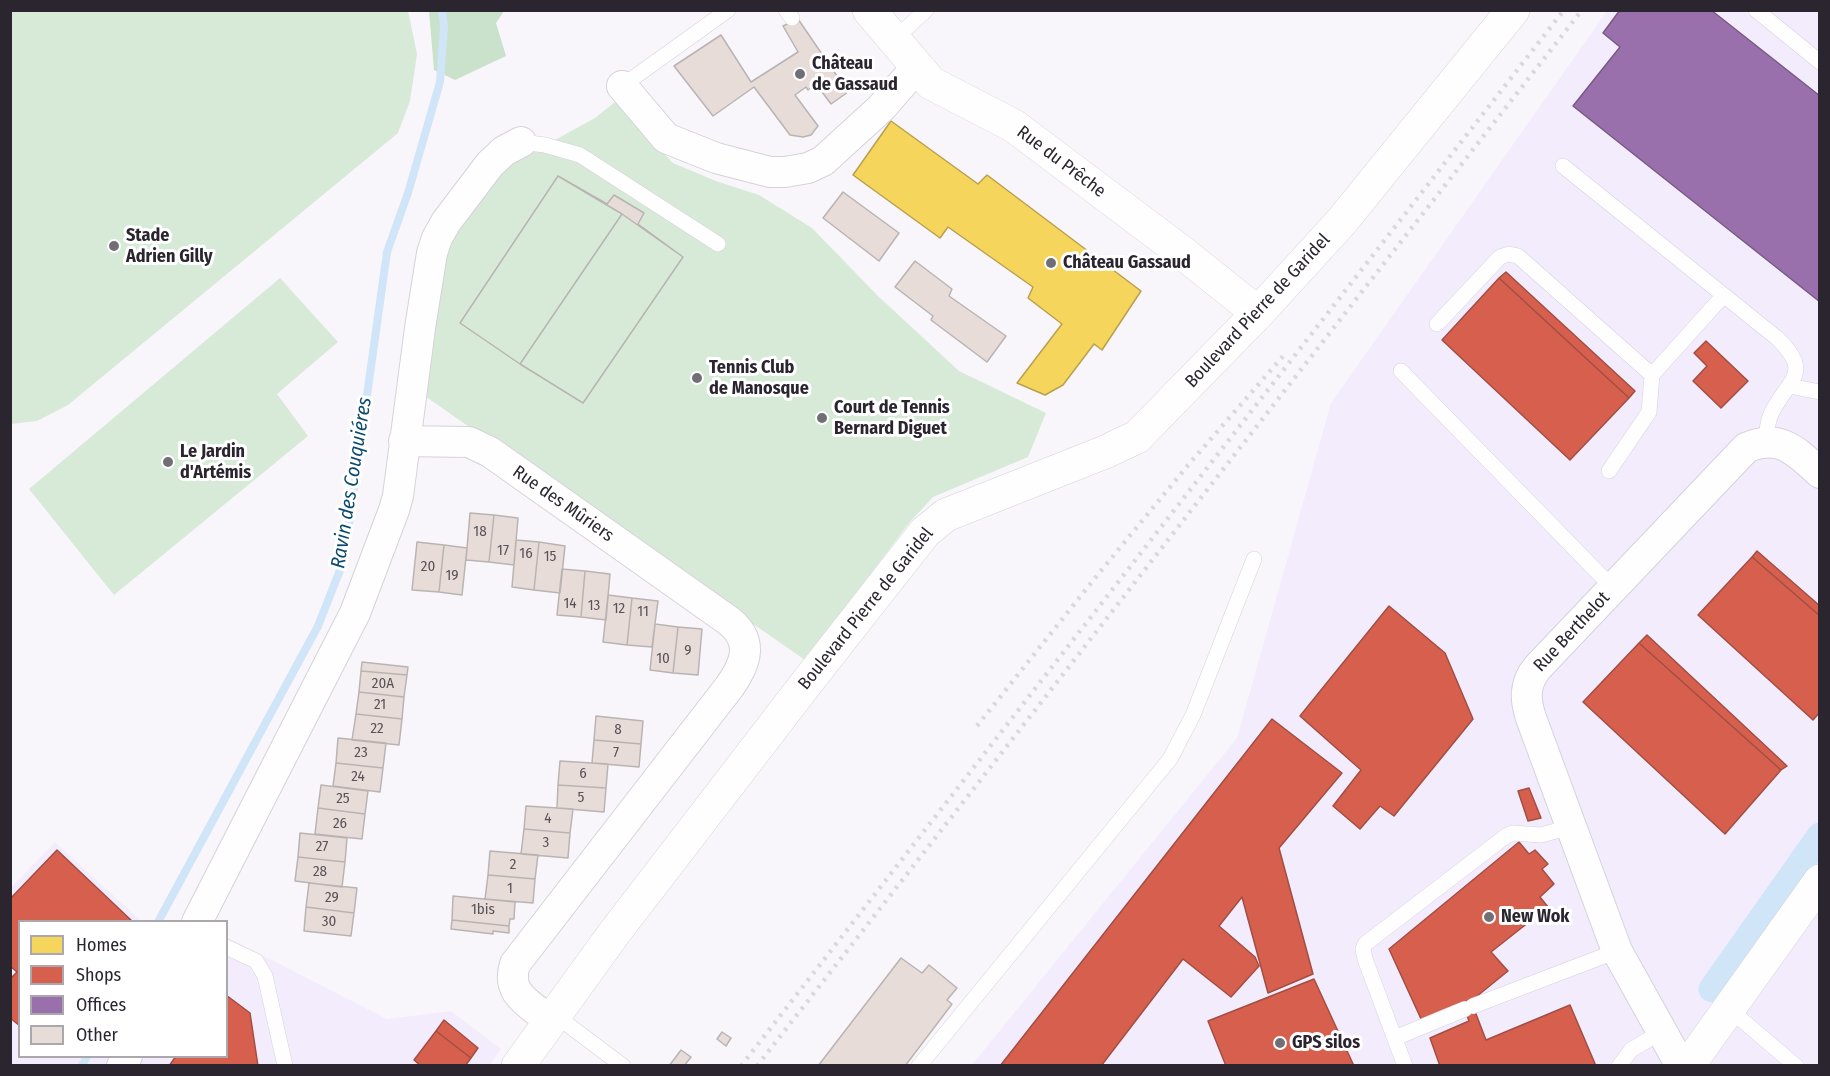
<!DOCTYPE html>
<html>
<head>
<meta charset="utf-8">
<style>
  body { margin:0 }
  #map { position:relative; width:1830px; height:1076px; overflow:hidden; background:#f8f6fb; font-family:"Fira Sans Condensed",sans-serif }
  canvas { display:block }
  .frame { position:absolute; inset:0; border:12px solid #2a252f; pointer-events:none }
  .legend { position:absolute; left:18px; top:920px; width:210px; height:138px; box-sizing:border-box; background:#fff; border:2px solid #aaa8ac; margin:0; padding:8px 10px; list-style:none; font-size:18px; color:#2a252f }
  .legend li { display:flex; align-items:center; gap:12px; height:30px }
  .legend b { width:30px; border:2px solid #aaa8ac }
</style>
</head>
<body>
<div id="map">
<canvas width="1830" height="1076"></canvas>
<div class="frame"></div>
<ul class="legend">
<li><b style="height:16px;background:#f6d55c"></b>Homes</li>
<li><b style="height:16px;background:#d6604d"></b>Shops</li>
<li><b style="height:16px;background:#9970ab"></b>Offices</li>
<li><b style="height:16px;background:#e7dcd7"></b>Other</li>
</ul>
</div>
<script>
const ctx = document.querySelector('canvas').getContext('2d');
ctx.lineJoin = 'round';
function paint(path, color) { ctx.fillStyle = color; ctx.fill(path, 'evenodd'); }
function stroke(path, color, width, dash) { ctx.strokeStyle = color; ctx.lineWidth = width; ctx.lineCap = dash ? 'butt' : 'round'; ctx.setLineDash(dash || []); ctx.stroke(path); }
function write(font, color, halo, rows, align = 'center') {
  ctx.font = font + ' "Fira Sans Condensed",sans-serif'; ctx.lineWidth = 6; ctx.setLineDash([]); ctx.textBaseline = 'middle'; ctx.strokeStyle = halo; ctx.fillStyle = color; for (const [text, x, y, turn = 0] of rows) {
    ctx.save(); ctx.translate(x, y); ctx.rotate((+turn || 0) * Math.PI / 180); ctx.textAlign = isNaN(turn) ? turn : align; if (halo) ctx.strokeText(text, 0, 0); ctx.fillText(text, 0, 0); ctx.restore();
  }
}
const built = new Path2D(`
  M1607 11H1819V1065L971 1066 1237 738 1331 403Z
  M55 842 141 921 20 922V1056H226L227 937 387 1019 451 1011 501 1049 489 1066 11 1065 10 889Z`);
const green = new Path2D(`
  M13 11H408L417 54 410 101 398 133 68 405 37 421 11 424 10 13Z
  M615 102 673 163 716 181 759 195 812 228 878 296 959 371 1046 413 1028 457 933 497 910 522 805 660 419 392 441 252 504 168 595 118Z
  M280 278 338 342 277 394 308 436 114 595 29 489Z`);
const forest = new Path2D(`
  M429 11H504L496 23 506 56 455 80 434 70Z`);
const homes = new Path2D(`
  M891 121 978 184 987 175 1141 291 1102 350 1094 344 1063 385 1045 395 1017 383 1062 324 1028 298 1033 287 948 227 940 238 853 175Z`);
const shops = new Path2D(`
  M1506 272 1635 391 1629 398 1499 278Z
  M1499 278 1629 398 1570 460 1442 340Z
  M1706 341 1748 381 1721 408 1693 381 1707 366 1694 353Z
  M1757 551 1820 606V616L1752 557Z
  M1752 557 1820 616V712L1813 720 1698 615Z
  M1389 606 1445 653 1473 719 1394 816 1380 806 1360 829 1333 806 1361 770 1300 716Z
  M1647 635 1787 766 1781 770 1639 643Z
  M1639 643 1781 770 1725 834 1583 702Z
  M1272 719 1342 773 1279 848 1313 974 1268 993 1242 897 1219 926 1255 957 1259 966 1231 997 1183 959 1101 1066H1000Z
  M1529 788 1541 818 1528 821 1518 791Z
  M1519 842 1529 854 1535 850 1548 864 1542 869 1554 884 1540 897 1548 907 1491 952 1508 971 1471 1001 1486 1040 1570 1005 1596 1066H1440L1430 1038 1469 1021 1462 1002 1422 1021 1389 949Z
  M57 850 133 922H20V1026L10 1018V979L17 972 10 966V899Z
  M1314 979 1354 1066H1226L1208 1021Z
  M226 995 250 1013 258 1066H169L176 1056H226Z
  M444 1020 478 1048 471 1058 436 1031Z
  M436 1031 471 1058 465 1066H421L414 1060Z`);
const offices = new Path2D(`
  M1620 10H1711L1820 96V302L1573 106 1620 47 1603 33Z`);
const stream = new Path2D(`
  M158 922 318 626 344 560 387 252 408 193 440 82 444 26 442 10
  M82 1066 87 1056`);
const canal = new Path2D(`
  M1712 989 1820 836`);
const building = new Path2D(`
  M798 19 848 92 831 104 816 84 808 90 806 87 795 95 818 126 811 135 803 137 790 135 754 87 713 116 674 66 721 35 751 82 798 52 783 26Z
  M558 176 607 204 614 195 644 213 638 224 683 257 583 403 520 364 460 323Z
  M558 176 622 214 520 364 460 323Z
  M843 192 899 233 879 261 823 218Z
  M622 214 683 257 583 403 520 364Z
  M915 261 952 289 949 296 1006 336 987 362 931 320 933 316 895 287Z
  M470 513 494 515 489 562 466 560Z
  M494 515 518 518 514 565 489 562Z
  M516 540 539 542 534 590 512 587Z
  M417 542 444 545 439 592 412 590Z
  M539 542 565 546 560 593 534 590Z
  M444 545 467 548 462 595 439 592Z
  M562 569 585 571 581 617 557 615Z
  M585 571 610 574 606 620 581 617Z
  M608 595 632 598 627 645 603 642Z
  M632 598 658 601 652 647 627 645Z
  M655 624 678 627 673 673 650 670Z
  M678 627 702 629 698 675 673 673Z
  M362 662 408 667 407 675 361 671Z
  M361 671 407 675 404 697 359 692Z
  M359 692 404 697 402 719 356 714Z
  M356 714 402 719 399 745 352 740Z
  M596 716 643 721 641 744 594 740Z
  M338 738 386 743 383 768 336 763Z
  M594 740 641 744 639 767 592 763Z
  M560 761 608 764 606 788 558 785Z
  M336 763 383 768 380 792 333 786Z
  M321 785 368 791 365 814 318 808Z
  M558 785 606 788 604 812 557 808Z
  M526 806 573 809 570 833 524 829Z
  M318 808 365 814 362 839 315 834Z
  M524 829 570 833 568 858 521 854Z
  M300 833 347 838 345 862 298 857Z
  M490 851 538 855 535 879 488 875Z
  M298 857 345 862 342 887 295 881Z
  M488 875 535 879 533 903 485 899Z
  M309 883 357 888 354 913 306 907Z
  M453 896 515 902 514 919H510L509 926 452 920Z
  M306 907 354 913 351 936 304 931Z
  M452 920 509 926V933L493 931V934L451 929Z
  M901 958 922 973 929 965 957 988 947 1000 952 1004 905 1066H818Z
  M722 1032 731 1038 726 1046 717 1039Z
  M681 1050 691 1057 684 1066H669Z`);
const service = new Path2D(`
  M786 10 792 18
  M1756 10 1820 62
  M894 40 926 10
  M622 86 728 10
  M521 142 545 145 580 155 718 244
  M1563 166 1777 338C1814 374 1788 379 1771 414 1767 423 1767 433 1765 442
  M1437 324 1500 257 1509 254 1518 256 1652 375
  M1401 371 1613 588
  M1789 386 1820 392
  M1609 471 1649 412 1652 375 1723 296
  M226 947 256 961 265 976 285 1066
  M1473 1006 1617 951
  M1729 1009 1796 1066
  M555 1015 623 1066
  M1395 1038 1465 1009
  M919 1066 1170 759 1193 715 1254 559
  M1405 1066 1365 959 1363 949 1365 944 1506 836 1513 833 1541 835 1570 827
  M1619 1066 1631 1050 1661 1032`);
const minor = new Path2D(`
  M622 86 666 138 716 158 770 172H785L808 168 823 161 881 108 917 67
  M404 441 469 442 490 452 729 621C754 641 746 663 730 686L515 964C505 995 531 1004 550 1021
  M197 922 355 613 394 510 398 496 420 328 432 253 437 238 446 222 490 164 504 151 521 142
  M122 1066 127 1056
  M1681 1066 1617 951 1531 718C1525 700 1524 684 1537 668L1746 448C1780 433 1796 451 1820 473`);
const tertiary = new Path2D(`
  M869 10 931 83 1014 126 1179 250 1258 313
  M518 1066 615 932 808 681 925 532 946 515 1105 452 1137 437 1258 313 1342 221 1513 10
  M1688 1066 1820 881`);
const rail = new Path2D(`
  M977 726 1095 578 1189 464 1285 354
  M741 1066 1564 10
  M757 1066 1582 10`);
const markers = [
  [800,74,6,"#726e76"],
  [114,246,6,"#726e76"],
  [1051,263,6,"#726e76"],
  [697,378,6,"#726e76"],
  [822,418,6,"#726e76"],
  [168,462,6,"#726e76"],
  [1489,917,6,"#726e76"],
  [1280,1043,6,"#726e76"]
];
const numberNames = [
  ["18",480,532],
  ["17",503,551],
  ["16",526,554],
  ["15",550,557],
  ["20",428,567],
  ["19",452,576],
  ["14",570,604],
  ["13",594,606],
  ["12",619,609],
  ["11",643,612],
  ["9",688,651],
  ["10",663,659],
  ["20A",383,684],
  ["21",380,705],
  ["22",377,729],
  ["8",618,730],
  ["23",361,753],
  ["7",616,753],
  ["6",583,774],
  ["24",358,777],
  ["5",581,798],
  ["25",343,799],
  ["4",548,819],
  ["26",340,824],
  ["3",546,843],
  ["27",322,847],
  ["2",513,865],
  ["28",320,872],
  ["1",510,889],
  ["29",332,898],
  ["1bis",483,910],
  ["30",329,922]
];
const poiNames = [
  ["Château",812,64],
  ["de Gassaud",812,85],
  ["Stade",126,236],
  ["Adrien Gilly",126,257],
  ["Château Gassaud",1063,263],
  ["Tennis Club",709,368],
  ["de Manosque",709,389],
  ["Court de Tennis",834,408],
  ["Bernard Diguet",834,429],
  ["Le Jardin",180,452],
  ["d'Artémis",180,473],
  ["New Wok",1501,917],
  ["GPS silos",1292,1043]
];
const streetNames = [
  ["Rue du Prêche",1061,162,37],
  ["Boulevard Pierre de Garidel",1258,311,-47],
  ["Rue des Mûriers",563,504,35],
  ["Boulevard Pierre de Garidel",866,609,-51],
  ["Rue Berthelot",1572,632,-47]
];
const waterNames = [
  ["Ravin des Couquiéres",352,483,-81]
];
paint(built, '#f3ecfd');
paint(green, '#d7ead7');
paint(forest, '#cae1cb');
paint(homes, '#f6d55c');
stroke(homes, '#b9a04e', 1.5);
paint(shops, '#d6604d');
stroke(shops, '#a24e44', 1.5);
paint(offices, '#9970ab');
stroke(offices, '#785a86', 1.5);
stroke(stream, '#d0e5f8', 8);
stroke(canal, '#d0e5f8', 27);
paint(building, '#e7dcd7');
stroke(building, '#b9b4b3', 1.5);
stroke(service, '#d5d2da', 16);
stroke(minor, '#d5d2da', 32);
stroke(tertiary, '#d5d2da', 34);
stroke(service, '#fefefe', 15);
stroke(minor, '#fefefe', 30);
stroke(tertiary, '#fefefe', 33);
stroke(rail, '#d9d9db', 4.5, [3, 6]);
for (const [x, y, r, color] of markers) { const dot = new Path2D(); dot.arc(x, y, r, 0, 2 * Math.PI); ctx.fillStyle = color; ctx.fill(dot); stroke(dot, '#fff', 2); }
write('15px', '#595359', null, numberNames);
write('bold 18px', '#2a252f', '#fff', poiNames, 'left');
write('18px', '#2a252f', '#fff', streetNames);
write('italic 20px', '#0b496e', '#fff', waterNames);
</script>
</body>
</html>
